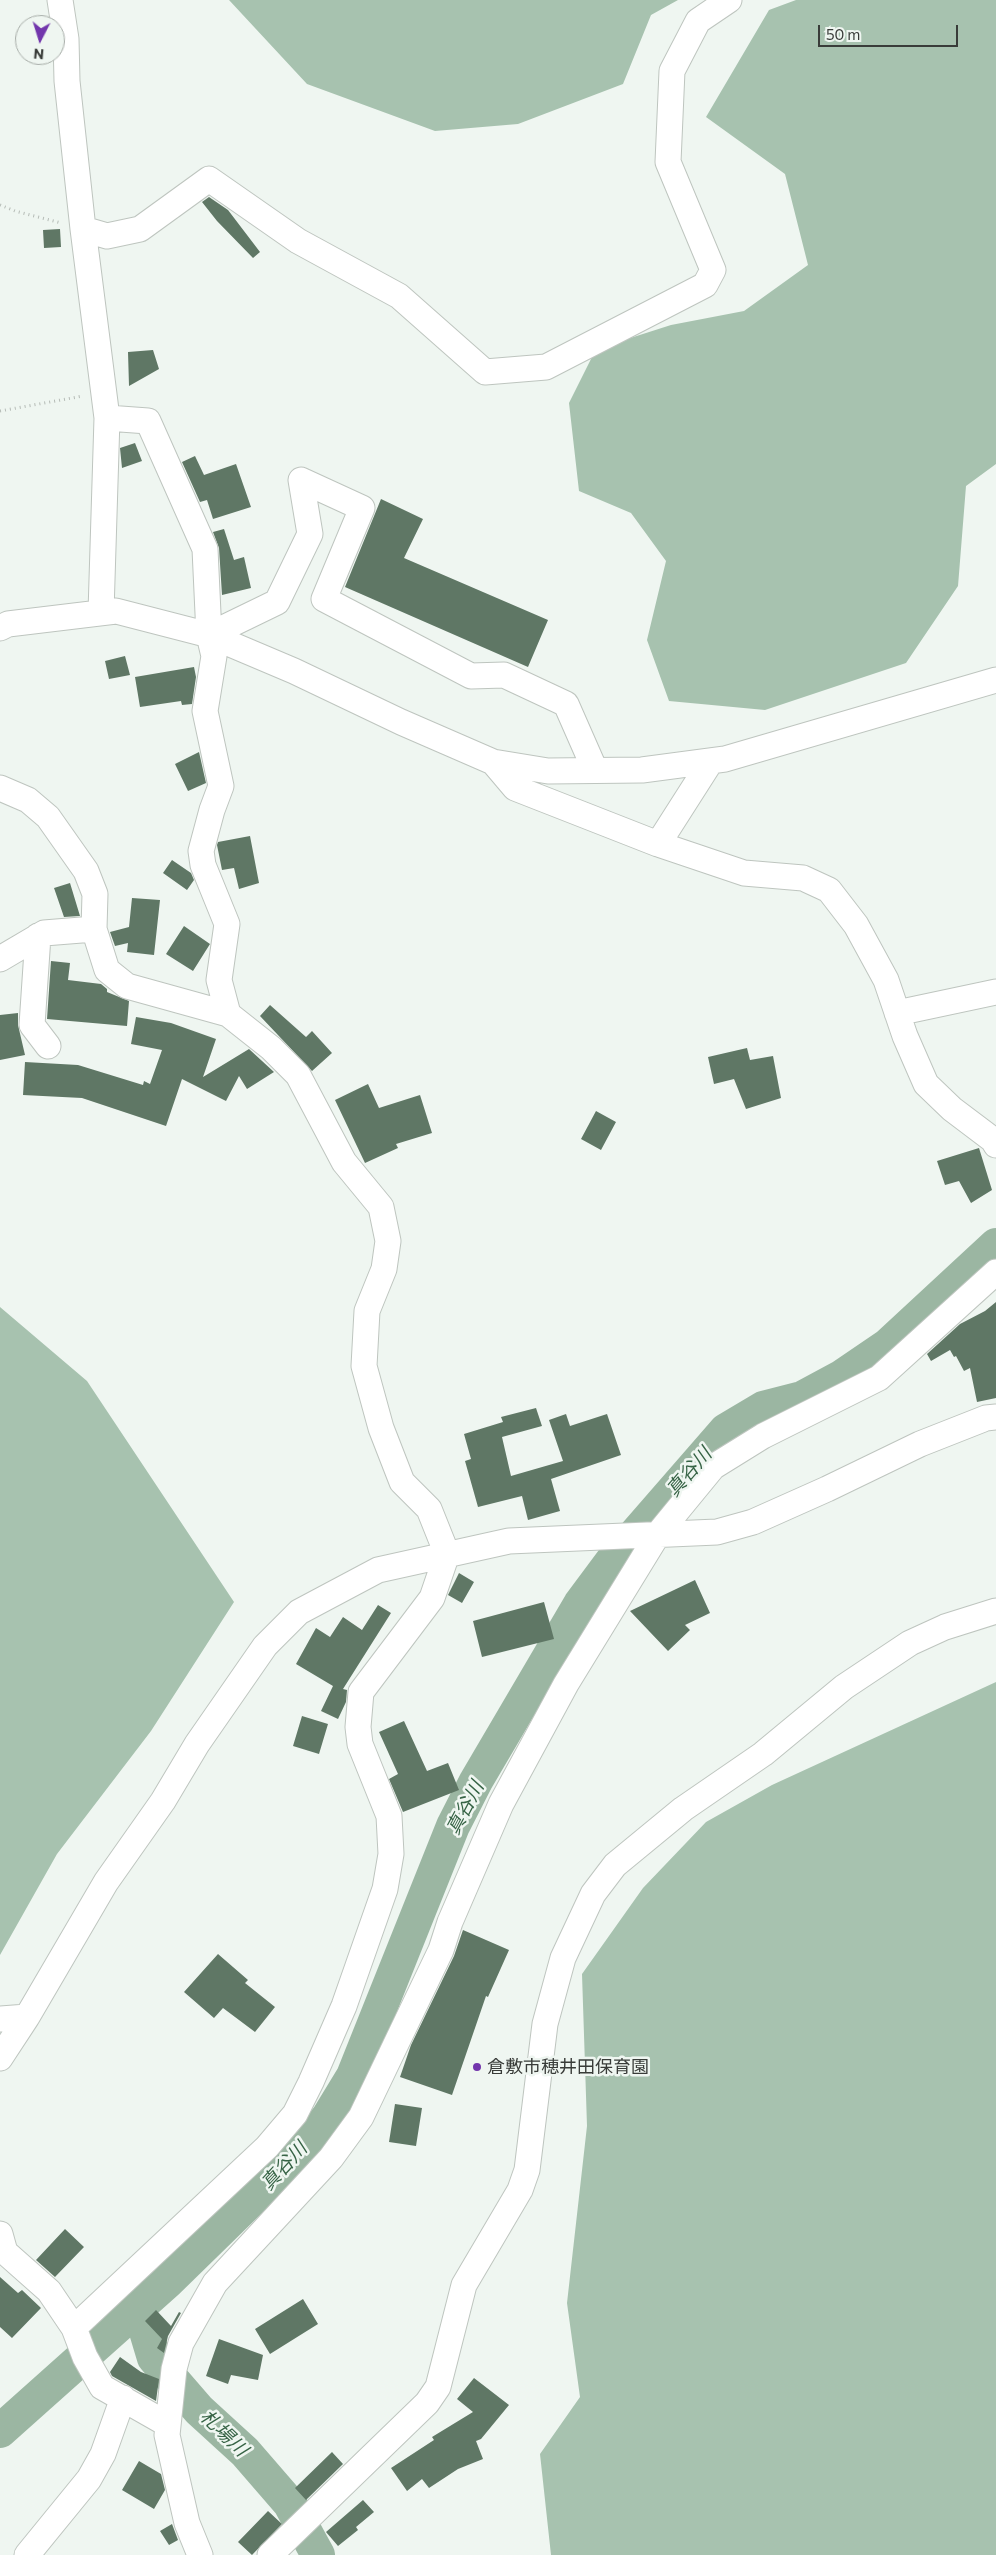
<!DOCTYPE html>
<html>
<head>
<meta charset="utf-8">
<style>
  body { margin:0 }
  #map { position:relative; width:996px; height:2555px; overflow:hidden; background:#eff6f1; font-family:Commissioner,sans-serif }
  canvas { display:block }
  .north { position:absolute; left:15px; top:15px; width:50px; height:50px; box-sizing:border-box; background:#eff6f1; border:1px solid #a6aca7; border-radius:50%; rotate:185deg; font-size:14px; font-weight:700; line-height:20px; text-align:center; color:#393c39 }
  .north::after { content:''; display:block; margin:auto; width:18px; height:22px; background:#7236ac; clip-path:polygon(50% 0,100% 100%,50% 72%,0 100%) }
  .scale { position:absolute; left:818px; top:25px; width:140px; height:22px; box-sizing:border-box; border:2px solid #393c39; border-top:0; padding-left:6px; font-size:15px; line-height:18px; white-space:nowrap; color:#393c39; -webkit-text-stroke:4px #eff6f1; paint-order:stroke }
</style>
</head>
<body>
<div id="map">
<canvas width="996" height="2555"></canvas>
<div class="north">N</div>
<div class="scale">50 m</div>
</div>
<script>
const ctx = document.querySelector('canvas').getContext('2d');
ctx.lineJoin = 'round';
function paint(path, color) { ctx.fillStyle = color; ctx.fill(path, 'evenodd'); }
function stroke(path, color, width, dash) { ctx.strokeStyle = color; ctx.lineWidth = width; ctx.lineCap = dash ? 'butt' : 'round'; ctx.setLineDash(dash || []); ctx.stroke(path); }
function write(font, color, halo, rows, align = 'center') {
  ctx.font = font + ' Commissioner,"Noto Sans JP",sans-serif'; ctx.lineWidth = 5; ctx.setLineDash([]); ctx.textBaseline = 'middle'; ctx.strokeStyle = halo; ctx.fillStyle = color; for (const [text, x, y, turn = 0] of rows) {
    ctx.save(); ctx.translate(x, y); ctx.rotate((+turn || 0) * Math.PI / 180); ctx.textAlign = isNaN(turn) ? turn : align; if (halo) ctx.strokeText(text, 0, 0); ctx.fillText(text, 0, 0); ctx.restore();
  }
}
const forest = new Path2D(`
  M229 0H678L651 15 623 84 518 124 435 131 307 84Z
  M796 0H996V464L966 486 958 586 906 663 765 710 669 701 647 640 666 561 631 513 579 491 569 403 596 349 671 325 744 311 808 265 785 174 706 117 769 10Z
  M0 1307 87 1381 234 1602 151 1731 57 1854 0 1955Z
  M996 1682V2555H551L540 2454 580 2397 567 2303 587 2126 582 1974 643 1888 706 1822 772 1785Z`);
const river = new Path2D(`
  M139 2308 154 2358 199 2410 245 2452 290 2504 318 2555
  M0 2431 167 2282 294 2158 328 2117 353 2076 453 1826 476 1781 580 1604 612 1561 726 1430 763 1408 802 1398 841 1377 888 1345 996 1245`);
const building = new Path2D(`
  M209 197 228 210 260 252 253 258 217 221 202 202Z
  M60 229 61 247 44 248 43 230Z
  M153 350 159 369 129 386 128 352Z
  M135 443 142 461 122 468 120 448Z
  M195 456 204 475 236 464 251 507 213 519 207 500 200 502 182 462Z
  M381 499 423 519 404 558 548 620 528 667 345 587Z
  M224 529 234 560 244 557 251 588 222 595 219 548 213 532Z
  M125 656 130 675 109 679 105 661Z
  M194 667 196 677 192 704 182 705 181 701 140 707 135 677Z
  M199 752 206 783 188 791 175 764Z
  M250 836 259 883 239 889 234 868 222 870 217 845 218 842Z
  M172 860 191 873 194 880 187 890 163 873Z
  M70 883 80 916 64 917 54 888Z
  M132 898 160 900 154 955 127 952 128 943 115 946 110 932 129 927Z
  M184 926 210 944 193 971 166 954Z
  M51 961 70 963 68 980 101 984 107 989V992L129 1001 127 1026 47 1019Z
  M270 1005 306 1037 312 1031 332 1053 312 1071 260 1016Z
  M18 1013V1025L25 1055 0 1060V1015Z
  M136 1017 171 1023 216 1039 203 1077 249 1049 274 1072 247 1089 239 1076 226 1101 182 1079 166 1126 82 1098 23 1095 25 1062 78 1065 143 1085 144 1081 150 1084 162 1050 131 1044Z
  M747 1048 750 1060 773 1056 781 1098 746 1109 734 1079 714 1084 708 1057Z
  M368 1084 379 1108 420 1095 432 1133 396 1144 398 1148 365 1163 335 1100Z
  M596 1111 616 1122 601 1150 581 1139Z
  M979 1148 992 1190 971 1203 959 1181 945 1185 937 1161Z
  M996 1302V1398L977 1402 970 1368 964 1371 956 1356 954 1357 950 1350 931 1361 927 1354 960 1324 985 1311Z
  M536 1408 542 1426 502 1437 511 1476 563 1461 549 1420 566 1414 570 1426 607 1414 621 1455 551 1479 560 1511 528 1520 522 1496 478 1507 465 1461 471 1459 464 1434 503 1422 501 1417Z
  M459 1573 474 1582 462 1603 448 1595Z
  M695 1580 710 1613 685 1625 690 1630 668 1651 630 1611Z
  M544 1602 554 1639 482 1657 473 1621Z
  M378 1605 391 1613 343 1689 347 1690 346 1702 338 1719 321 1711 333 1686 296 1664 316 1628 330 1637 343 1617 362 1630Z
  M302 1716 328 1724 319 1754 293 1746Z
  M404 1721 427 1771 448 1763 459 1790 403 1812 389 1779 398 1774 379 1732Z
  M463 1930 509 1950 488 1997 486 1996 452 2095 400 2077 411 2045 454 1956Z
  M218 1954 248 1980 245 1983 275 2007 255 2032 223 2008 214 2018 184 1992Z
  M395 2104 422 2108 416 2146 389 2142Z
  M65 2229 84 2247 55 2277 36 2260Z
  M0 2277 18 2293 22 2290 41 2308 12 2338 0 2327Z
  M303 2299 318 2324 270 2354 255 2329Z
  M156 2310 171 2326 179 2312 181 2313 168 2336 164 2353 157 2348 162 2339 145 2321Z
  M219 2339 263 2355 258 2380 231 2375 228 2384 206 2376Z
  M120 2357 141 2372 159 2379 156 2401 112 2376 110 2372Z
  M474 2378 509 2405 481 2439 476 2441 483 2459 458 2469 429 2488 422 2479 407 2491 391 2468 434 2440 432 2437 473 2412 457 2399Z
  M332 2452 343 2464 306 2500 295 2488Z
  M139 2461 161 2474 165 2490 154 2509 122 2490Z
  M363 2500 374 2512 356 2527 358 2530 338 2546 326 2532Z
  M268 2511 282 2524 252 2555 238 2542Z
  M172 2524 178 2540 169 2545 160 2531Z`);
const path = new Path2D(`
  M0 205 15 211 61 223
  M0 411 83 396`);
const minor = new Path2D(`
  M60 0 66 39 67 81 83 229 107 418 101 612
  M83 229 107 236 140 229 209 179 298 241 399 296 485 372 546 367 705 285 713 270 668 162 672 71 698 21 729 0
  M107 418 148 421 205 549 209 635 214 656 205 711 221 786 212 810 201 851 203 865 227 924 219 980 228 1014
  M0 628 8 624 116 611 209 635 294 671 401 722 493 762 548 771 642 770 725 759 996 680
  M209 635 277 602 310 534 301 480 362 508 324 599 471 676 504 675 566 704 595 770
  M493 762 515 788 658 844 744 873 803 878 829 890 856 925 886 980 905 1036 926 1084 952 1109 993 1140 996 1145
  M0 788 28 800 48 817 86 871 95 894 94 929 107 970 127 986 228 1014 271 1048 298 1075 344 1162 381 1207 388 1241 384 1269 367 1311 364 1366 381 1428 402 1482 429 1509 447 1554 432 1598 361 1692 358 1727 360 1744 389 1816 391 1854 385 1889 344 2006 311 2082 295 2114 267 2147 74 2328
  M658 844 711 761
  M38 936 32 1025 48 1046
  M0 959 44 933 94 929
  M897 1013 996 992
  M0 2019 27 2017
  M0 2058 27 2017 106 1882 163 1801 197 1744 265 1646 299 1612 378 1570 509 1541 717 1532 753 1522 827 1489 920 1444 986 1418 996 1417
  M0 2234 5 2252 49 2291 74 2328 85 2357 102 2387 167 2424
  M27 2555 89 2479 103 2454 123 2398
  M200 2555 187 2523 167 2435 174 2369 181 2343 215 2283 331 2158 361 2117 441 1950 450 1922 501 1804 566 1684 658 1534 713 1467 763 1436 879 1378 996 1272
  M270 2555 427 2403 438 2387 464 2285 520 2190 527 2170 545 2024 563 1958 593 1894 615 1865 683 1809 763 1754 844 1687 910 1643 945 1627 996 1611`);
const markers = [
  [477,2067,5,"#7236ac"]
];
const poiNames = [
  ["倉敷市穂井田保育園",487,2067]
];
const waterNames = [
  ["真谷川",689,1472,-49],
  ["真谷川",465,1808,-62],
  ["真谷川",284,2166,-47],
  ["札場川",224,2433,44]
];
paint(forest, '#a7c2af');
stroke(river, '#9bb6a2', 34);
paint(building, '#5f7765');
stroke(minor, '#bec5bf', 27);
stroke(path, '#b5bbb6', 3, [1, 4]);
stroke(minor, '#fff', 25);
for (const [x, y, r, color] of markers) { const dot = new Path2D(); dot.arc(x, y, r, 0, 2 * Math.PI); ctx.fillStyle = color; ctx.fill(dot); stroke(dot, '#eff6f1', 2); }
write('18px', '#393c39', '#eff6f1', poiNames, 'left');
write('italic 19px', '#366345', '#eff6f1', waterNames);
</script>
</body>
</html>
